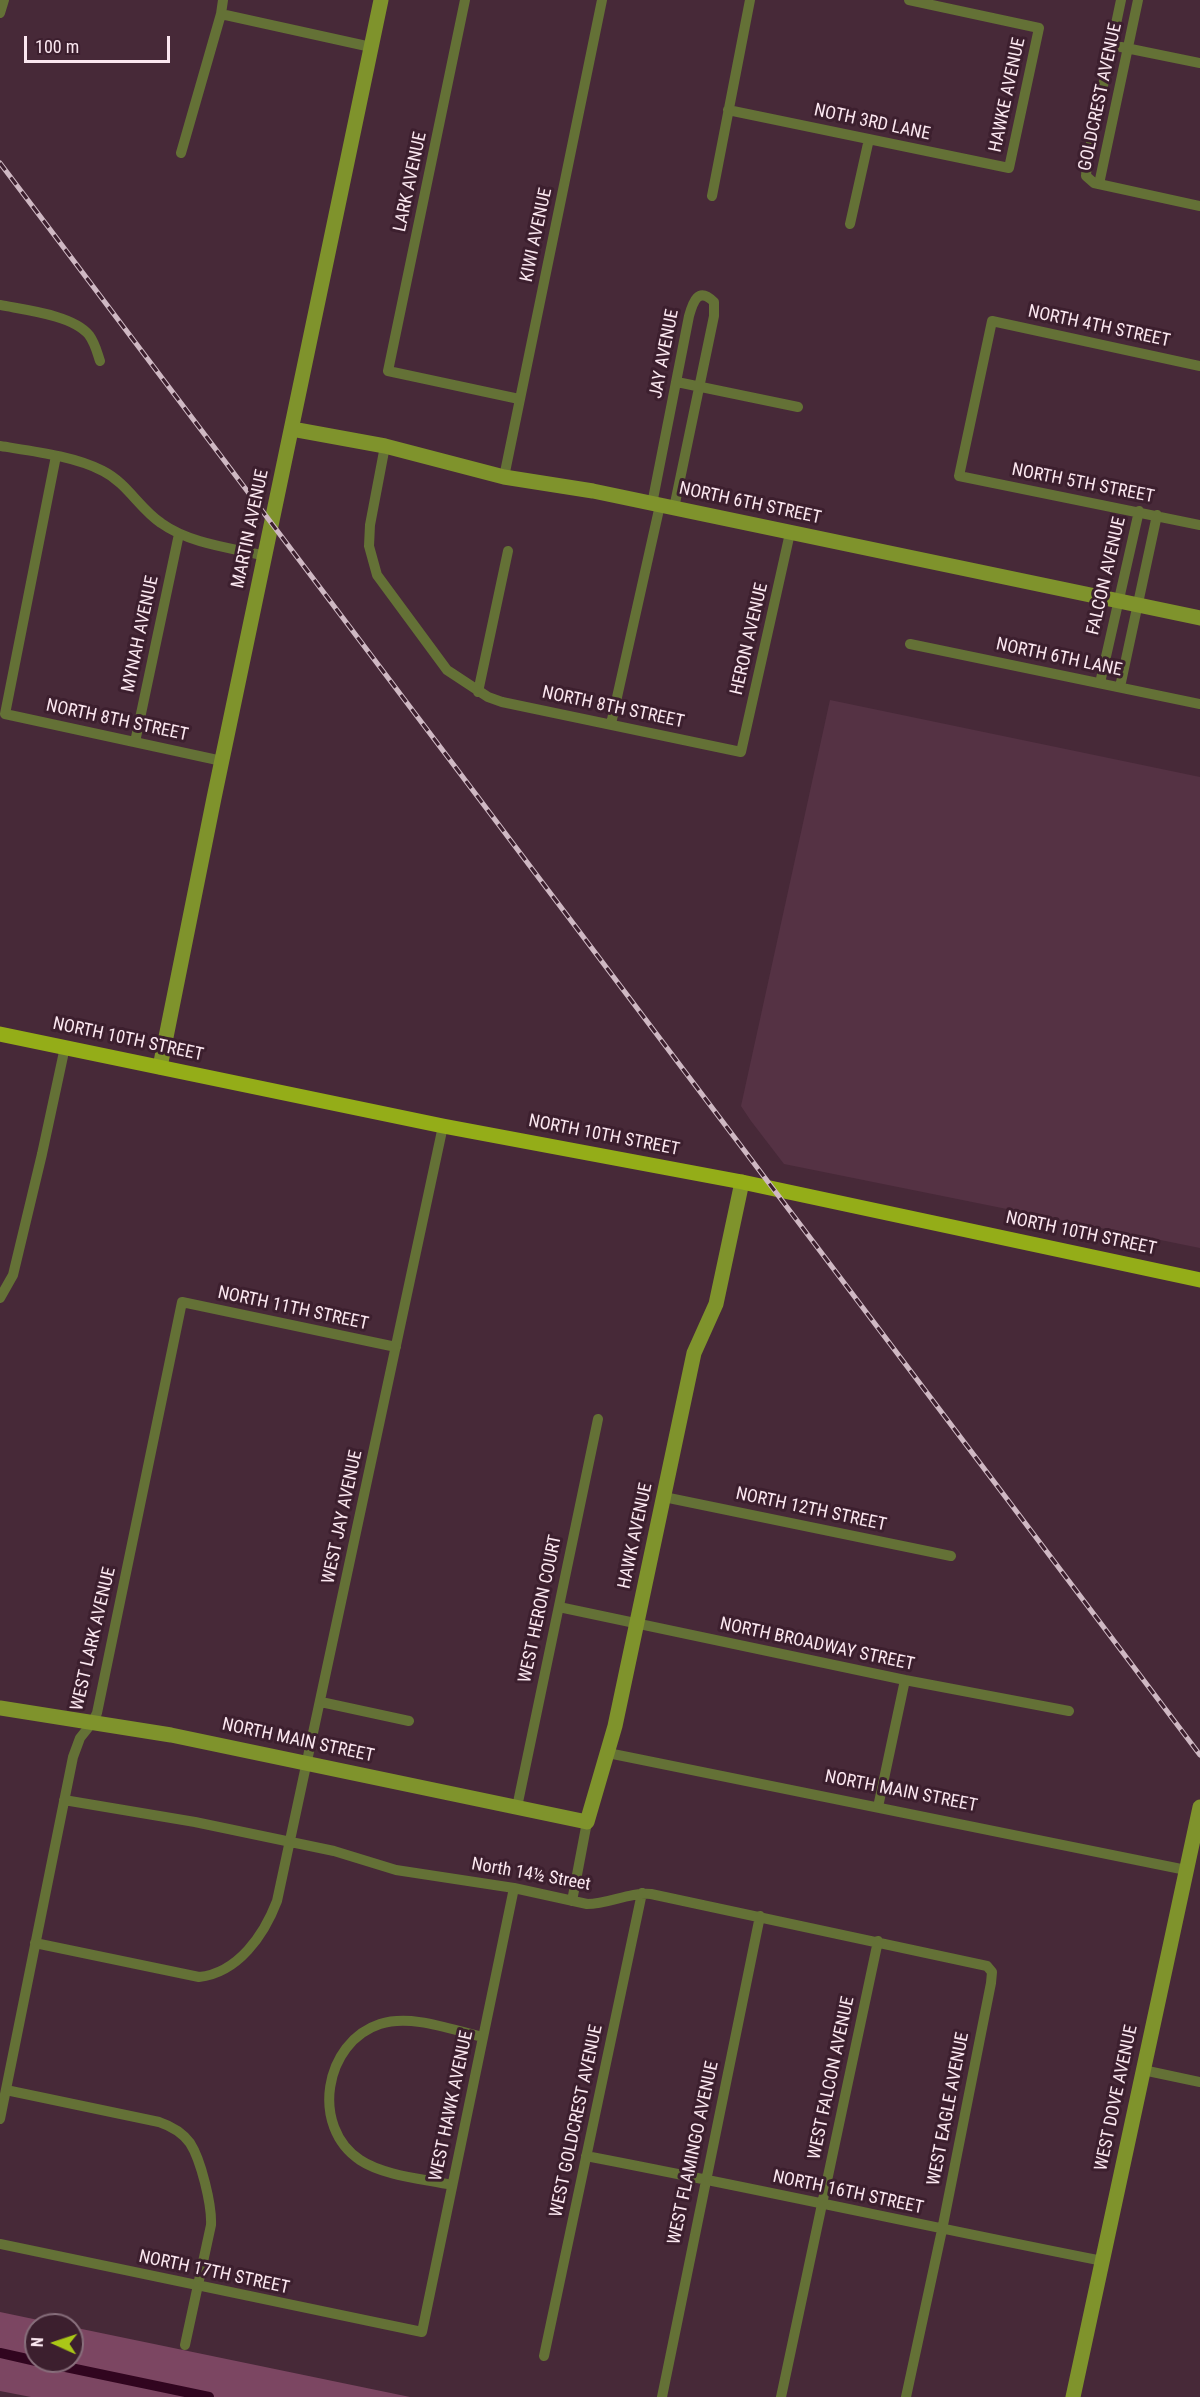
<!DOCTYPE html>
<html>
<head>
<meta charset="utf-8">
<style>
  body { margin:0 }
  #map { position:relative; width:1200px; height:2397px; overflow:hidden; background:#472938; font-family:"Roboto Condensed",sans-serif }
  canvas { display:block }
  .north { position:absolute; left:24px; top:2313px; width:60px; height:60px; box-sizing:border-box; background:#3c1f2e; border:2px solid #886f7c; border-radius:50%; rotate:273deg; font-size:16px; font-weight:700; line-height:24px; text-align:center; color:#fbe7f0 }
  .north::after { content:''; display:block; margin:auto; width:21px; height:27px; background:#aac717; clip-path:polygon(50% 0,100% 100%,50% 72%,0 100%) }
  .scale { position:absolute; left:24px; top:36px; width:146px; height:27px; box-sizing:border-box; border:3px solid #fbe7f0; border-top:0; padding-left:8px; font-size:18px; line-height:21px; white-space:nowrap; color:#fbe7f0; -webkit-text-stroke:4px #3c1f2e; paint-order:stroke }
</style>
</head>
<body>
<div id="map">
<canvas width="1200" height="2397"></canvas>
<div class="north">N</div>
<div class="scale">100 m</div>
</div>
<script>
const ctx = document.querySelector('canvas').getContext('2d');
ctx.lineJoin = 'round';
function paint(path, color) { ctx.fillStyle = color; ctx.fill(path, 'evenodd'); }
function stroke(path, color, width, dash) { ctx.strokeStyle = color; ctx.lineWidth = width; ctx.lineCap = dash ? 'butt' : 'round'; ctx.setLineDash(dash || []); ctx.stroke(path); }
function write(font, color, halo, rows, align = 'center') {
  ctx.font = font + ' "Roboto Condensed",sans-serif'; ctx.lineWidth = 6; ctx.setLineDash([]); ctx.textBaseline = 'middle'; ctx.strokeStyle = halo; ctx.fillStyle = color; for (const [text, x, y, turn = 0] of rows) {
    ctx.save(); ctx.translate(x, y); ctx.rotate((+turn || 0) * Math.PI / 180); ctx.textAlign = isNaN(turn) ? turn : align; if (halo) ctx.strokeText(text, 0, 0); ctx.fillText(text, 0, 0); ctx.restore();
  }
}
const built = new Path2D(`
  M830 700 1200 777V1248L784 1164 751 1121 741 1106Z`);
const green = new Path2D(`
  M0 2312 62 2325H36V2361H72V2327L410 2397H31L0 2391Z`);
const canal = new Path2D(`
  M0 2353 36 2361
  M37 2361 209 2397`);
const street = new Path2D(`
  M465 0 388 371 519 399
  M1121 0 1087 162 1086 176 1094 183 1200 206
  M0 13 4 0
  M221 14 371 47
  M1121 47 1200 63
  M728 110 1009 168 1039 28 909 0
  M181 153 221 14 223 0
  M1099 184 1138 0
  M712 196 750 0
  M850 224 869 139
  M0 305C25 310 73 315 89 335 95 343 97 352 100 361
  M1200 366 992 321 959 476 1200 525
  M677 382 798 407
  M0 446C31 451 75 456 103 471 127 483 139 508 161 523 190 544 232 548 266 556
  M385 446 370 525 369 546 377 575 447 670 488 697 502 702 741 752 790 533
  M56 456 5 714 222 761
  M504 477 602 0
  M652 504 689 316C693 302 698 286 714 302V316L674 508
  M910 644 1200 704
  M1100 683 1139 511
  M1120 687 1157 515
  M478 692 508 551
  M611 724 660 505
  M135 742 179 534
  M0 1298 13 1275 42 1154 65 1047
  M664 1497 951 1556
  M559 1607 905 1680 1069 1711
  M321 1702 409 1721
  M608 1753 1186 1870
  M64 1800 195 1822 334 1851 396 1870 514 1888 587 1904C609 1904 629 1892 651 1894L987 1966 992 1972 991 1983 942 2230 906 2397
  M517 1807 598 1419
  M878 1807 905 1680
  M572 1901 587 1822
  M35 1943 199 1977C238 1973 264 1935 277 1901L443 1126
  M1143 2070 1200 2082
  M6 2090 159 2122C171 2126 182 2132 190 2143 201 2160 212 2205 211 2225L185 2345
  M0 2119 73 1757 80 1738 92 1723 97 1713 182 1302 396 1347
  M586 2156C759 2189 930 2227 1103 2261
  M452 2185C425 2179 384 2176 360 2160 310 2127 324 2042 380 2024 412 2014 452 2030 483 2037
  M0 2244 422 2332 514 1888
  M544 2356 642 1893
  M662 2397 760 1916
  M781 2397 878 1941`);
const secondary = new Path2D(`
  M292 429 385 446 504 477 593 491 1200 618
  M160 1067 214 798 381 0
  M0 1708 171 1735 587 1822 615 1726 694 1353 716 1304 742 1182
  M1073 2397 1200 1807`);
const primary = new Path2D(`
  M0 1034 443 1126 742 1182 1200 1280`);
const rail = new Path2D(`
  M0 163 1200 1755`);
const streetNames = [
  ["HAWKE AVENUE",1008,95,-78],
  ["GOLDCREST AVENUE",1101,97,-78],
  ["NOTH 3RD LANE",872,123,12],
  ["LARK AVENUE",411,182,-78],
  ["KIWI AVENUE",537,235,-78],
  ["NORTH 4TH STREET",1099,327,12],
  ["JAY AVENUE",665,354,-79],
  ["NORTH 5TH STREET",1083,484,11],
  ["NORTH 6TH STREET",750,504,12],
  ["MARTIN AVENUE",251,529,-78],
  ["FALCON AVENUE",1107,576,-77],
  ["MYNAH AVENUE",141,634,-78],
  ["HERON AVENUE",750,639,-77],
  ["NORTH 6TH LANE",1059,658,12],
  ["NORTH 8TH STREET",613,708,12],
  ["NORTH 8TH STREET",117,721,12],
  ["NORTH 10TH STREET",128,1040,12],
  ["NORTH 10TH STREET",604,1136,11],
  ["NORTH 10TH STREET",1081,1234,12],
  ["NORTH 11TH STREET",293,1309,12],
  ["NORTH 12TH STREET",811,1510,12],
  ["WEST JAY AVENUE",343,1517,-78],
  ["HAWK AVENUE",636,1536,-78],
  ["WEST HERON COURT",541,1609,-78],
  ["WEST LARK AVENUE",94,1639,-77],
  ["NORTH BROADWAY STREET",817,1645,12],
  ["NORTH MAIN STREET",298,1741,12],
  ["NORTH MAIN STREET",901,1792,11],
  ["North 14½ Street",531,1875,10],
  ["WEST FALCON AVENUE",832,2078,-78],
  ["WEST DOVE AVENUE",1117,2098,-78],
  ["WEST HAWK AVENUE",452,2106,-78],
  ["WEST EAGLE AVENUE",949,2109,-79],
  ["WEST GOLDCREST AVENUE",577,2121,-78],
  ["WEST FLAMINGO AVENUE",694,2153,-78],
  ["NORTH 16TH STREET",848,2193,12],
  ["NORTH 17TH STREET",214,2273,12]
];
paint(built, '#553244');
paint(green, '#7c4662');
stroke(canal, '#31051f', 10);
stroke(street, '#647136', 10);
stroke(secondary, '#7f932c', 15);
stroke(primary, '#94ad18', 15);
stroke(rail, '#cfb8c3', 5);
stroke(rail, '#3c1f2e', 3, [9]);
write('18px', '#fbe7f0', '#3c1f2e', streetNames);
</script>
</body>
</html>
